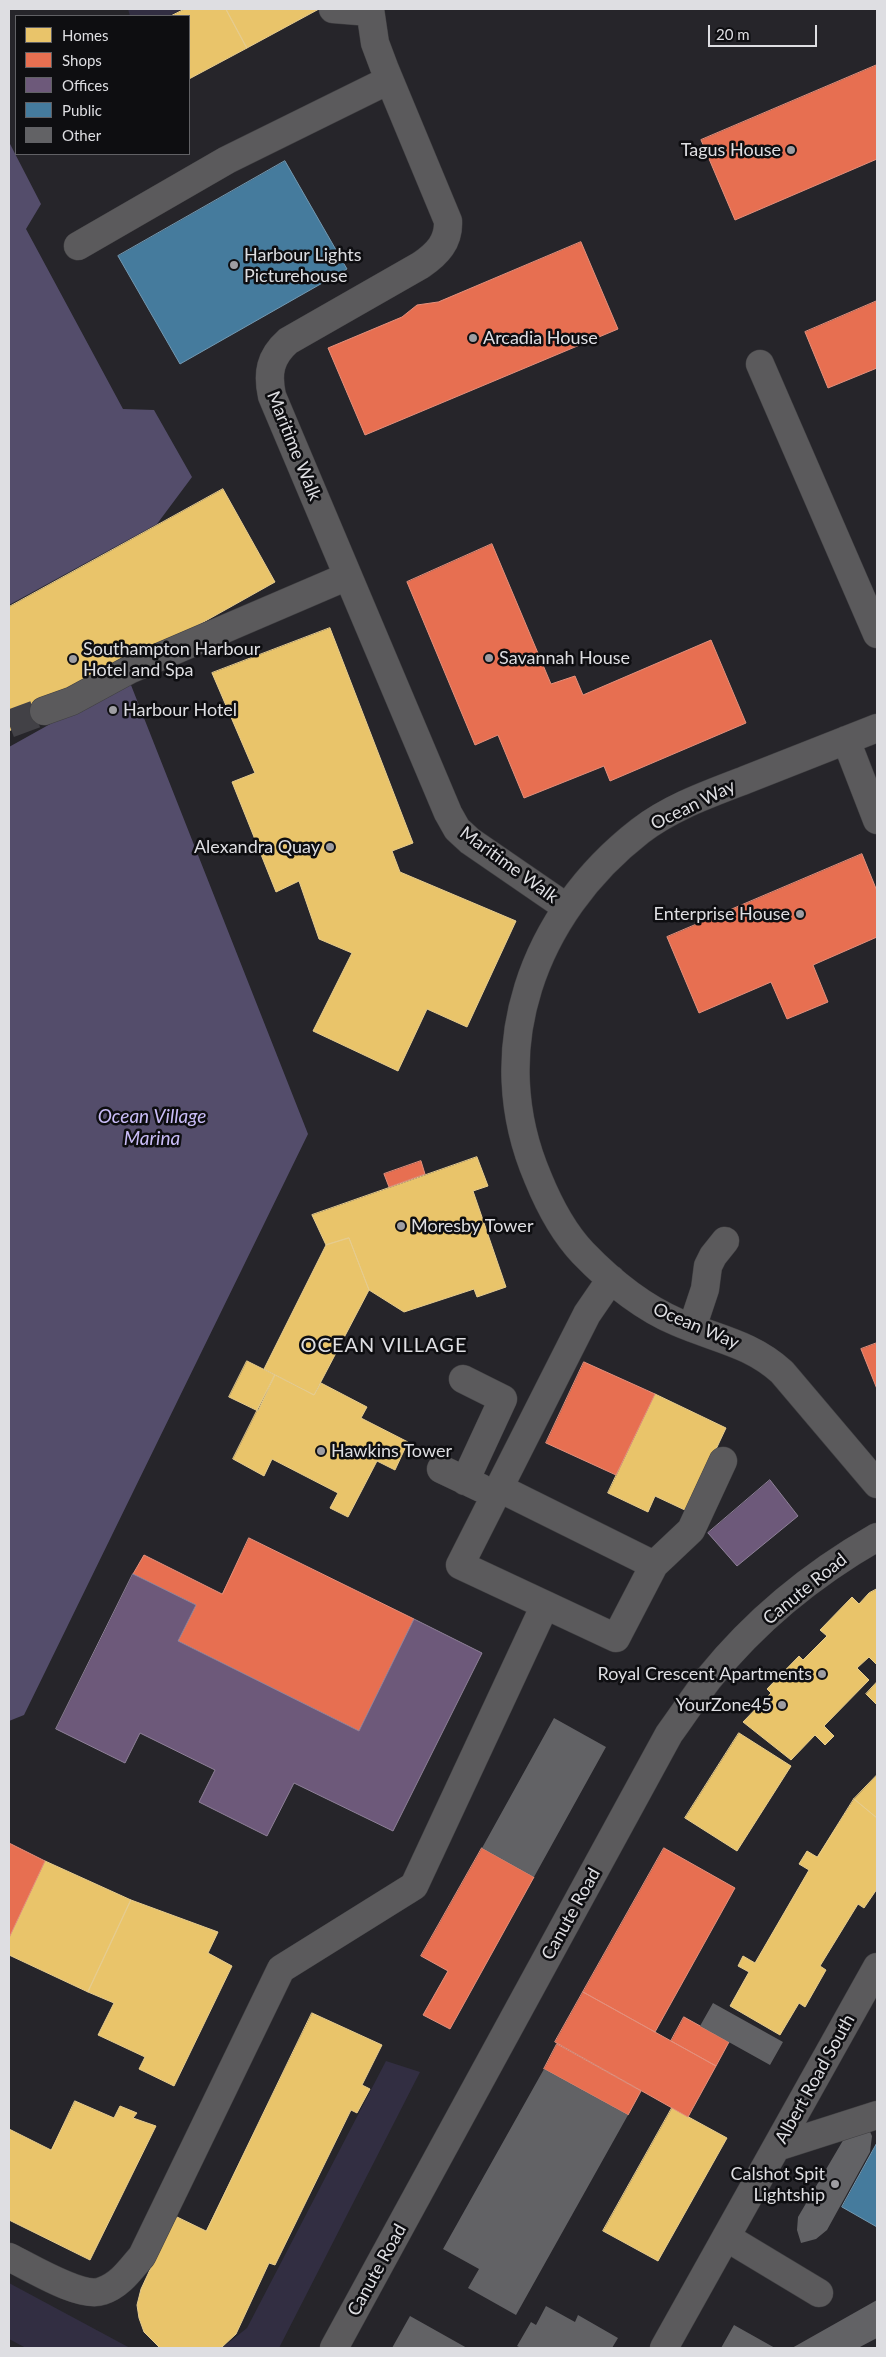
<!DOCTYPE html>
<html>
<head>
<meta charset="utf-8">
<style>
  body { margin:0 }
  #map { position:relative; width:886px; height:2357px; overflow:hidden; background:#26252a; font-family:Lato,sans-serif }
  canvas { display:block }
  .frame { position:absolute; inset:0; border:10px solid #dedee2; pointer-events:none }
  .legend { position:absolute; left:15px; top:15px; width:175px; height:140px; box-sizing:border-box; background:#0e0e11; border:1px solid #616165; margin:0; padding:6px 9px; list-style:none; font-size:15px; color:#dedee2 }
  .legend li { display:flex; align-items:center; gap:10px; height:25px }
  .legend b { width:25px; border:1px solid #616165 }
  .scale { position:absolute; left:708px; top:25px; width:109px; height:22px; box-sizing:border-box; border:2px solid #dedee2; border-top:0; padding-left:6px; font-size:15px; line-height:18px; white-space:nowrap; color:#dedee2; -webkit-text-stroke:4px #0e0e11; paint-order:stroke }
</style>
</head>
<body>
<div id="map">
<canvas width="886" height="2357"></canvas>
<div class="frame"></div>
<ul class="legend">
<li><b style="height:14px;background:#e9c46a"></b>Homes</li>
<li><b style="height:14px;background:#e76f51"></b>Shops</li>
<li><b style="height:14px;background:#6d597a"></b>Offices</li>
<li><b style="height:14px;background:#457b9d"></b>Public</li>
<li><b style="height:14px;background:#626265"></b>Other</li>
</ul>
<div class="scale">20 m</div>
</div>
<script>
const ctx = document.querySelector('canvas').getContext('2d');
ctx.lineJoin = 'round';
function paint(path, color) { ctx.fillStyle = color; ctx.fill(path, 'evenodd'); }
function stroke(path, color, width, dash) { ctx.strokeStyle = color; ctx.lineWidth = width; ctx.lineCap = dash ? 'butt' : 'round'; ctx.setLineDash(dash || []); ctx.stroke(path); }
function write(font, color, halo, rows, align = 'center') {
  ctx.font = font + ' Lato,sans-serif'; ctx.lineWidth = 5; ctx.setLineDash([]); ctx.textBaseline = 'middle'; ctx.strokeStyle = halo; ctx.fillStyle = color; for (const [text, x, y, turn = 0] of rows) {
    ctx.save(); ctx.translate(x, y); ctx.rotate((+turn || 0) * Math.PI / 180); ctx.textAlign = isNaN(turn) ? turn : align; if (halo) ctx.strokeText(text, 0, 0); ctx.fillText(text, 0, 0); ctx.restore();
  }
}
const green = new Path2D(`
  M128 9H182L169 16H130Z
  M386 2061 420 2072 279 2348H222L247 2328Z
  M9 2283 130 2348H26L9 2339Z`);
const water = new Path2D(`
  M9 142 41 204 26 229 123 409 154 410 192 477 157 524 9 605Z
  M129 680 308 1134 24 1715 9 1721V747Z`);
const homes = new Path2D(`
  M185 9H226L247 48 189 79V16H171Z
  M226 9H319L247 48Z
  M223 489 275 582 9 731V607Z
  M330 628 413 843 392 851 400 872 516 921 467 1027 427 1009 398 1071 313 1031 352 953 319 939 299 881 276 892 232 782 255 773 212 673Z
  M477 1157 488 1186 473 1191 506 1287 477 1297 474 1289 404 1312 369 1290 349 1238 326 1245 312 1215Z
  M349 1238 369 1290 314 1395 264 1369 326 1245Z
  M247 1361 275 1375 258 1411 229 1397Z
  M275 1375 314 1395 321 1383 367 1407 361 1418 408 1442 395 1470 377 1461 348 1517 330 1508 338 1493 272 1459 264 1476 233 1459Z
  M655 1394 726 1428 687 1511 655 1496 648 1512 608 1493Z
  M877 1589V1665L869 1657 857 1668 869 1680 824 1726 834 1736 825 1745 815 1735 791 1760 743 1722 771 1693 767 1689 799 1656 803 1660 827 1636 820 1630 852 1597 859 1604 869 1593Z
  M877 1682V1705L866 1694Z
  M739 1733 791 1766 737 1851 685 1818Z
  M877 1775V1818L854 1799Z
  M854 1799 877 1818V1889L864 1908 858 1904 820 1966 826 1970 805 2007 799 2003 780 2035 730 2006 749 1972 738 1966 743 1956 755 1963 809 1870 799 1864 807 1851 817 1857Z
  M45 1861 131 1900 88 1992 9 1955V1938Z
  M131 1900 218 1932 208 1953 232 1966 174 2086 139 2069 145 2057 98 2035 114 2003 88 1992Z
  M312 2013 382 2045 362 2085 370 2089 357 2113 351 2110 275 2265 269 2263 236 2334 221 2348H160L144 2332 139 2318 137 2305 141 2289 175 2216 206 2231Z
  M75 2101 114 2118 120 2106 137 2113 133 2118 156 2126 90 2260 9 2220V2129L51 2150Z
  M672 2108 727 2138 658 2261 603 2231Z`);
const shops = new Path2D(`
  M877 65V159L735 220 701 140Z
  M581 242 618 329 365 435 328 348 402 317 417 305 438 302Z
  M877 301V368L828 388 805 332Z
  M492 544 551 684 575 676 583 695 711 640 746 723 610 781 604 766 524 798 498 735 475 745 407 582Z
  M862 854 877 891V937L813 965 828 1002 787 1019 771 982 699 1013 667 937Z
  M421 1161 425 1174 389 1187 384 1174Z
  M877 1343V1389L861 1349Z
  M584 1362 655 1394 616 1475 546 1443Z
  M249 1538 414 1619 359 1731 178 1641 196 1605 133 1574 144 1555 222 1594Z
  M9 1843 45 1861 9 1938Z
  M482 1848 534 1877 450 2029 423 2015 448 1971 421 1956Z
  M664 1848 735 1888 655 2032 583 1992Z
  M583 1992 716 2066 688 2117 555 2042Z
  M684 2017 729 2042 716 2066 671 2041Z
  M557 2044 641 2091 628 2115 544 2069Z`);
const offices = new Path2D(`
  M770 1480 798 1516 737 1566 708 1533Z
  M133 1574 196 1605 178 1641 359 1731 414 1619 482 1653 393 1831 294 1783 267 1836 199 1802 215 1770 140 1733 125 1763 56 1729Z`);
const public = new Path2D(`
  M285 161 347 269 180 364 118 256Z
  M877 2143V2227L842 2207Z`);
const building = new Path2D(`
  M554 1718 606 1747 534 1877 482 1848Z
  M713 2003 783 2042 770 2065 700 2026Z
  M544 2069 628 2115 516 2315 468 2288 479 2269 443 2249Z
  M866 2123 872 2136 870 2152 827 2230 816 2239 801 2243 797 2230 798 2217 845 2137Z
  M877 2300V2338L858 2348H792Z
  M546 2306 575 2322 578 2315 618 2338 612 2348H521L517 2346 531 2322 536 2325Z
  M410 2316 467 2348H392Z
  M734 2325 775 2348H721Z`);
const minorTunnel = new Path2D(`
  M9 724 44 711`);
const minor = new Path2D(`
  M333 9 370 12
  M370 9 375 43 384 67 448 221C449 242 437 254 421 265L288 341C270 357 267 373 272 396L448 813 457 829 470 841 566 907
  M78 246 227 160 389 80
  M760 364 877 634
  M44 711 72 701 129 670 348 576
  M877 728C833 745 789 763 745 780 709 794 671 807 640 831 533 914 483 1050 538 1178 549 1205 563 1232 583 1253 610 1281 642 1307 677 1322 716 1339 750 1343 782 1372L877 1484
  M846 740 877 820
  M692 1328 705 1289 708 1266 713 1256 725 1241
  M463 1379 503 1399 465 1481
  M441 1469 481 1488
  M499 1488 654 1565 616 1638 460 1565 587 1314 611 1279
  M654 1565 691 1530 723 1461
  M777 2147 877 2115
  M726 2237 819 2293
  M9 2257C30 2267 81 2299 102 2291 120 2285 130 2270 142 2256L281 1969 414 1886 545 1605
  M334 2348 669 1734C683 1715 695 1696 709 1678 755 1621 814 1573 877 1537
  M664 2348 877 1967`);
const markers = [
  [791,150,5,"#9e9da2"],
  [234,265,5,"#9e9da2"],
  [473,338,5,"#9e9da2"],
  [489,658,5,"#9e9da2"],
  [73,659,5,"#9e9da2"],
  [113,710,5,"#9e9da2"],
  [330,847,5,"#9e9da2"],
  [800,914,5,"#9e9da2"],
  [401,1226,5,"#9e9da2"],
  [321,1451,5,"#9e9da2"],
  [822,1674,5,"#9e9da2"],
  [782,1705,5,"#9e9da2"],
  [835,2184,5,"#9e9da2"]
];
const poiNames = [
  ["Tagus House",781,150,"right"],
  ["Harbour Lights",244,255],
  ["Picturehouse",244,276],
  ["Arcadia House",483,338],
  ["Southampton Harbour",83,649],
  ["Hotel and Spa",83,670],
  ["Savannah House",499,658],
  ["Harbour Hotel",123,710],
  ["Alexandra Quay",320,847,"right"],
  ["Enterprise House",790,914,"right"],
  ["Moresby Tower",411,1226],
  ["Hawkins Tower",331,1451],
  ["Royal Crescent Apartments",812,1674,"right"],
  ["YourZone45",772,1705,"right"],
  ["Calshot Spit",825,2174,"right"],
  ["Lightship",825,2195,"right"]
];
const streetNames = [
  ["Maritime Walk",294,446,68],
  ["Ocean Way",693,805,-26],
  ["Maritime Walk",509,865,36],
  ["Ocean Way",696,1326,23],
  ["Canute Road",805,1589,-39],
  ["Canute Road",571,1914,-61],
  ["Albert Road South",815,2079,-61],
  ["Canute Road",377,2270,-61]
];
const waterNames = [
  ["Ocean Village",152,1117],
  ["Marina",152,1139]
];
const quarterNames = [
  ["OCEAN VILLAGE",384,1346]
];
paint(green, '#322e42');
paint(water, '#544d6b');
paint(homes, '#e9c46a');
stroke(homes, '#e6cc8e', 1);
paint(shops, '#e76f51');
stroke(shops, '#e4907c', 1);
paint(offices, '#6d597a');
stroke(offices, '#8f8199', 1);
paint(public, '#457b9d');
stroke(public, '#7399b2', 1);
paint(building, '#626265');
stroke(minorTunnel, '#424146', 28, [28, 14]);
stroke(minor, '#414043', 29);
stroke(minor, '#5b5a5c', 28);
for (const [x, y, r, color] of markers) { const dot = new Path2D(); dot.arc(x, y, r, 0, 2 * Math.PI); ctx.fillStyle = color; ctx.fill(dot); stroke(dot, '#0e0e11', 2); }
write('18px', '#dedee2', '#0e0e11', poiNames, 'left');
write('18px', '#dedee2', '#0e0e11', streetNames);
write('italic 19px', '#cabdf8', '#0e0e11', waterNames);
ctx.letterSpacing = '1px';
write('20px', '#dedee2', '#0e0e11', quarterNames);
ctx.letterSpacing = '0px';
</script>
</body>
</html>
